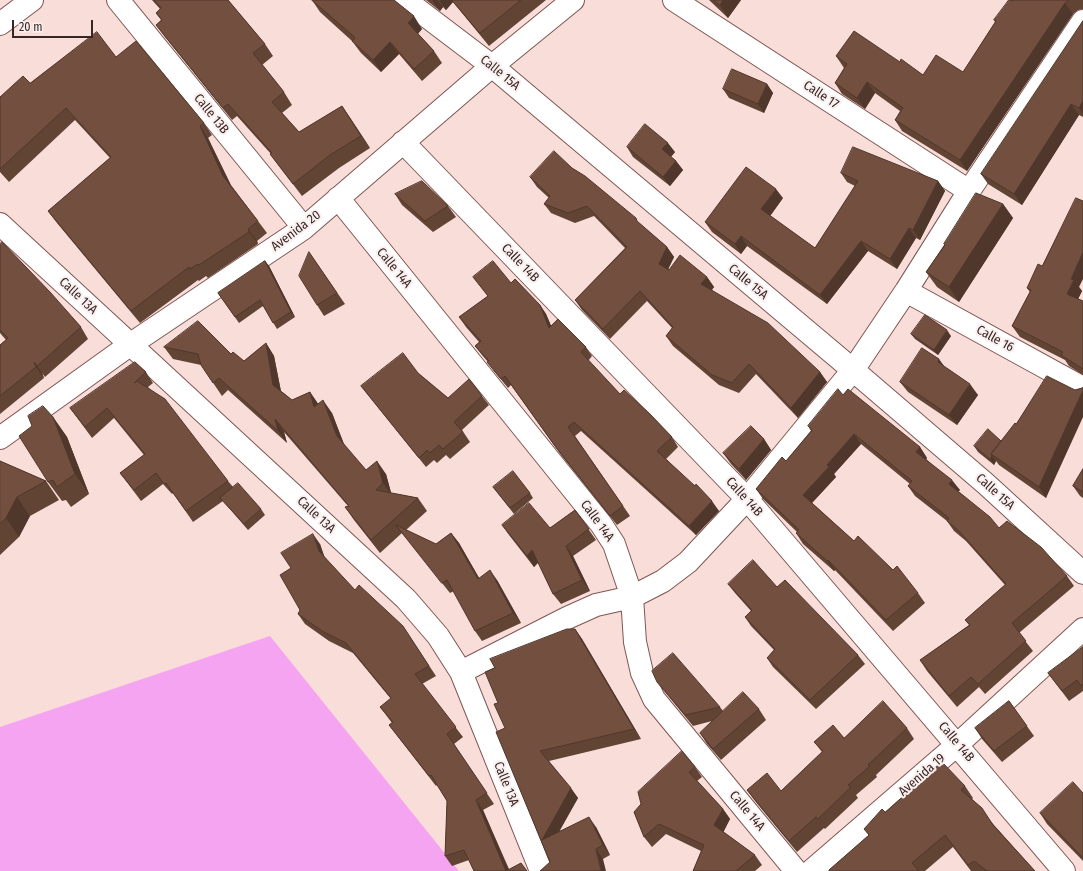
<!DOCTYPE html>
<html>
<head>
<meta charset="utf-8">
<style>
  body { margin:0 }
  #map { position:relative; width:1083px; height:871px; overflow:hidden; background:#f9ddd9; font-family:"Fira Sans Condensed",sans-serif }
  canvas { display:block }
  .scale { position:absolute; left:12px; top:20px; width:81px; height:18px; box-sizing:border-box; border:2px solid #372624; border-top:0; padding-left:5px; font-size:12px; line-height:14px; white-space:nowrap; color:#372624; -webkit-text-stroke:3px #f9efee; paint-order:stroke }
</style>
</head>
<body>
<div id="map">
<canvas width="1083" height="871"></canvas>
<div class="scale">20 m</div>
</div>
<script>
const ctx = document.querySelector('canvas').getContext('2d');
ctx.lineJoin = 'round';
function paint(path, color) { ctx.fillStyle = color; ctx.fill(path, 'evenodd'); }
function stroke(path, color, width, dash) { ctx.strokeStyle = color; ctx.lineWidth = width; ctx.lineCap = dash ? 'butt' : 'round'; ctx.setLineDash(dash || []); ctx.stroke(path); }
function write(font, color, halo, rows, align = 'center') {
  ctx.font = font + ' "Fira Sans Condensed",sans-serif'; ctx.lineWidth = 4; ctx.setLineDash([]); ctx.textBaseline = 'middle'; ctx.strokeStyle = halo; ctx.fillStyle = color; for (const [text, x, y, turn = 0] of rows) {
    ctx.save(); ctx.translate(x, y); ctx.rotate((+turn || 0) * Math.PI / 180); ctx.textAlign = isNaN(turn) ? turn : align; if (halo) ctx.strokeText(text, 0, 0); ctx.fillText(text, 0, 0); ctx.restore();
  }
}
const green = new Path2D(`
  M270 636 459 871H0V727Z`);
const minor = new Path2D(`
  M118 0 304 228
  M405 0 492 66 853 370 986 484 1083 573
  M674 0 969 191
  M0 24 32 0
  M403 142 747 499 1064 871
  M338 198 601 524 614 544 632 597 635 642 642 673 654 699 796 871
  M0 224 406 599 438 636 461 672 541 871
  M906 291 1083 388
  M0 438 131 344 304 228 492 66 573 0
  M461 672 567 618 596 605 632 597 663 581 688 562 747 499 853 370 906 291 969 191 1083 21
  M811 871 958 744 1083 629`);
const wall = new Path2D(`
  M152 0H228L265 44 273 56 262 65 284 92 292 105 282 113 299 132 342 106 370 148 339 168 302 196 279 166 270 154H271L237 116 232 120 165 37 156 25 161 20 156 13 160 9Z
  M312 0 422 29 418 34 434 51 442 63 422 81 399 54 381 72 361 53 352 41 320 12Z
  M426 0H546L489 46 453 2 446 10 443 7 440 11Z
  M709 0H741L728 18Z
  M1013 0H1083V9L1078 10 1073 14 967 171 902 131 895 120 900 111 875 93 865 109 842 94 835 83 844 68 836 56 900 62 923 75 963 72 995 22 994 20Z
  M1083 21V117L1079 115 1022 205 988 184 981 174Z
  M116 57 204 123 212 135 208 138 231 185 267 233 257 241 258 244 208 278 206 276 199 281 198 280 140 323 57 223 48 211 110 158 75 120 9 182 0 172V97L30 83Z
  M767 84 773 93 764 113 729 98 723 89Z
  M627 147 675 152 671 157 676 161 683 170 670 186 633 157Z
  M572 168 640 224 667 247 674 257 668 269 707 277 714 287 712 290 820 372 827 382 798 418 756 374 739 393 719 385 673 346 666 336 672 328 647 301 610 339 582 310 575 300 625 248 594 216 575 223 551 213 544 204 549 198 537 187 530 177Z
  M841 173 938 181 945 191 920 240 916 238 897 269 868 251 827 304 747 246 741 254 712 232 705 222 783 198 770 216 815 248 855 186 847 182Z
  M395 194 448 206 456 217 433 232 402 205Z
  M1003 204 1013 218 959 302 937 287 926 272 944 245V244Z
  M0 244 81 327 88 339 45 377 42 373 44 378 0 414V345L6 340 0 333Z
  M309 252 345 304 324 316 317 305Z
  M265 261 269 266 295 317 277 329 263 306 239 323 218 293Z
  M473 277 511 283 540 305 546 314 551 326 586 347 592 356 588 361 620 394 672 437 678 447 666 459 719 511 696 535 581 431 575 436 630 516 617 525 561 455 511 385 508 388 494 371 488 362 482 355 475 346 479 342 466 327 459 317 488 296Z
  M1079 287 1082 291 1078 299 1083 301V375L1069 366 1065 360 1020 337 1012 326 1030 292 1027 288Z
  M911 334 951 336 938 355 915 339Z
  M266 343 274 356 281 391 292 400 310 392 318 404 332 413 344 445 366 470 386 474 391 493 418 498 427 511 406 530 436 544 451 533 459 543 479 578 497 580 521 623 482 641 475 631 454 591 450 593 402 533 380 553 354 520 345 507 348 506 284 432 287 443 228 390 222 396 201 365 173 359 164 347 231 354 244 361Z
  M944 367 978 395 957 425 908 392 900 382Z
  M146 372 153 383 148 387 228 481 233 487 261 509 265 515 248 530 223 501 193 522 173 493 172 494 163 484 141 501 120 473 144 455 114 418 92 438 70 408Z
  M418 373 448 398 482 396 489 405 462 430 470 442 450 459 446 455 437 463 434 460 426 467 368 395 361 386Z
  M1082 388 1046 498 999 465 996 461 994 465 978 452 974 446 1001 441 1016 424 1075 390Z
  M843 395 920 447 927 458 926 459 960 490 958 491 999 528 1067 576 1074 586 1019 633 1033 651 985 694 979 687 957 707 927 671 920 660 969 625 965 620 1005 585 966 541 954 531 947 521 915 496 908 486 910 484 861 444 834 474 836 477 812 503 854 541 893 570 918 593 925 603 893 631 835 570 834 571 803 544 796 533 797 532 763 499 756 489 786 461 811 431 808 426Z
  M53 417 67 437 89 494 71 507 66 500 62 501 48 482Z
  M764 439 771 450 746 480 731 464 723 453Z
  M0 461 46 481 59 500 30 516 19 537 0 555Z
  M1083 469V498L1080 496 1073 486Z
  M493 487 530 493 533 498 514 514Z
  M575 510 596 540 573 556 590 591 561 604 553 594 538 562 534 567 509 535 502 525 550 528Z
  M320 544 324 557 355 590 410 637 436 676 422 684 463 737 454 744 494 804 483 810 509 869 527 871H474L469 860 452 866 445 856 447 801 437 785 436 786 389 725 392 723 380 707 391 699 353 653 329 641 305 624 298 614 300 610 291 568Z
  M728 584 777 587 858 655 865 664 816 709 773 667 767 658 774 650 751 626 745 617 751 611 735 593Z
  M575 629 582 639 641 739 549 761 578 798 559 831 596 827 610 855 603 859 550 862 505 728 498 703 495 668Z
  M1083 647V691L1069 701 1048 673Z
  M657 682 720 707 723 711 759 709 766 720 721 760 707 744 700 733 712 721 693 726 665 692Z
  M1009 701 1034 736 1002 762 982 739 975 728Z
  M907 728 914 739 876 775 877 777 856 795 858 798 825 829 824 828 797 852 755 801 747 790 781 791 822 752 814 742Z
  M695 767 702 777 697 781 723 809 730 819 723 832 755 855 762 865 755 871H693L701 851 666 834 652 847 644 837 634 812Z
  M965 786 973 798 972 799 994 825 1035 871H971L953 847 925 871H830L869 836 885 812Z
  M1083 793V861L1047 824 1040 813Z`);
const shadedWall = new Path2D(`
  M432 0H437L443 7 440 11Z
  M439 0H451L453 2 446 10Z
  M723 0H741L728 18 720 5Z
  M1065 3 1073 14 967 171 960 160Z
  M414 16 422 29 416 35 408 23Z
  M390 42 399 54 381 72 373 60Z
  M867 82 875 93 865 109 857 98Z
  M767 84 773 93 764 113 758 104Z
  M1083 101V114L1079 108Z
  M1071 104 1079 115 1022 205 1014 194Z
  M342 106 351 119 370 148 361 136Z
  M200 126 208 138 232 188 223 176Z
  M668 143 675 152 669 159 662 149Z
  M676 161 683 170 670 186 663 177Z
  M938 181 945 191 920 240 913 230Z
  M776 189 783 198 768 219 761 209Z
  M1003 204 1013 218 959 302 949 287Z
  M909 228 916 238 897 269 890 259Z
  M248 229 257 241 258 244 249 232Z
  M741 236 747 246 741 254 735 244Z
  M861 241 868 251 827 304 820 295Z
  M667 247 674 257 666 274 659 264Z
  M1083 252V279L1079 287 1082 291 1075 305 1067 294 1071 279Z
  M265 261 269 266 295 317 291 312Z
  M707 277 714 287 708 294 701 284Z
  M540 305 546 314 556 337 549 328Z
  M947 330 951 336 938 355 934 350Z
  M266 343 274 356 282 397 273 385Z
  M939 359 947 370 938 362Z
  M34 362 42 373 44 378 36 367Z
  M820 372 827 382 798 418 791 408Z
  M970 384 978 395 957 425 949 415Z
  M1083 390V417L1046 498 1039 487Z
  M310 392 319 405 314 407Z
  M323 400 332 413 346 449 337 436Z
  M53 417 67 437 89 494 75 474Z
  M275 419 284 432 287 443 278 431Z
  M854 434 861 444 834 474 836 477 810 505 803 495 827 465Z
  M764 439 771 450 746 480 739 469Z
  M920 447 927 458 923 462 916 452Z
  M992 456 996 461 994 465 990 459Z
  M377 461 386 474 392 496 383 483Z
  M952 480 960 490 956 494 949 484Z
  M17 497 30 516 19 537 6 518Z
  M712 501 719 511 696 535 689 526Z
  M451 533 459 543 486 590 478 579Z
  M313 534 320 544 326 561 319 551Z
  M566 546 573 556 590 591 582 580Z
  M532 550 540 561 534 567 527 556Z
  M828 560 835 570 834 571 827 561Z
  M490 570 497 580 521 623 513 613Z
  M575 629 582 639 641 739 634 729Z
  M571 788 578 798 549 850 542 840Z
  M476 800 483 810 509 871H506Z
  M723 809 730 819 722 835 714 825Z
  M589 817 596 827 610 855 603 845Z
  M596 849 603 859 606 871H601Z`);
const building = new Path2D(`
  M154 0H228L265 44 253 53 284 92 272 102 299 132 342 106 361 136 330 155 293 184 270 154 272 153 228 104 223 108 156 25 162 20 156 13 161 8Z
  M312 0H394L414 16 408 23 434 51 414 69 390 42 373 60 352 41 355 38Z
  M452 0H521L480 33Z
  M714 0H723L720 5Z
  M1009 0H1011L1012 1 1013 0H1069L1065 3 960 160 895 120 903 108 867 82 857 98 835 83 847 64 836 56 854 31 900 62 901 59 923 75 936 55 963 72 996 21 994 20Z
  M1083 21V101L1079 108 1071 104 1014 194 981 174Z
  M97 32 116 57 136 41 204 123 200 126 223 176 258 221 248 229 249 232 199 265 198 264 190 269 189 267 131 311 48 211 111 157 66 108 0 169V97L23 76 30 83Z
  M732 69 767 84 758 104 723 89Z
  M645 124 668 143 662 149 676 161 663 177 627 147Z
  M853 147 938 181 913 230 909 228 890 259 861 241 820 295 741 236 735 244 705 222 746 167 776 189 761 209 815 248 858 181 841 173Z
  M554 151 572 168 585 176 636 218 637 221 667 247 659 264 669 270 680 255 707 277 701 284 768 323 820 372 791 408 749 364 732 383 712 375 666 336 673 327 640 291 603 329 575 300 627 247 587 206 568 213 544 204 550 196 530 177Z
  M422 181 448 206 425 221 395 194Z
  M976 193 1003 204 949 287 926 272 945 245 944 244Z
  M1076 198 1083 201V252L1071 279 1074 280 1067 294 1083 301V369L1061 355 1063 352 1012 326 1031 290 1027 288 1038 264 1042 266Z
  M2 242 50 292 81 327 37 366 34 362 36 367 0 396V345L8 338 0 330V244Z
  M309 252 337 293 317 305 299 276Z
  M265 261 291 312 273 323 260 300 235 317 218 293Z
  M493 261 511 283 515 279 540 305 549 328 558 319 586 347 581 352 620 394 624 390 650 414 672 437 657 451 695 486 696 484 712 501 689 526 574 422 568 427 623 506 610 516 555 446 505 376 501 379 487 362 489 361 475 346 481 341 459 317 488 296 473 277Z
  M925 315 947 330 934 350 911 334Z
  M198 321 231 354 233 352 244 361 266 343 273 385 292 400 310 392 314 407 323 400 337 436 366 470 377 461 383 483 376 490 418 498 371 540 345 507 349 506 275 419 278 431 219 378 213 383 201 365 198 354 164 347Z
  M922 348 939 359 938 362 970 384 949 415 900 382Z
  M403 353 418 373 448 398 469 379 482 396 454 422 463 432 443 449 439 445 430 453 427 450 419 458 361 386Z
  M135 362 146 372 134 383 137 381 165 399 228 481 186 511 166 483 164 484 156 473 134 490 120 473 145 454 107 408 85 427 70 408Z
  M1047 376 1075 390 1082 388 1083 387V390L1039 487 991 454 1015 423 1016 424Z
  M838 389 843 395 848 389 920 447 916 452 952 480 949 484 990 517 999 528 1007 521 1041 547 1067 576 1012 623 1026 641 978 684 971 677 949 696 920 660 970 625 965 620 1006 584 958 530 947 521 949 518 908 486 912 481 854 434 827 465 829 467 803 495 854 541 858 536 893 570 897 566 918 593 886 620 828 560 827 561 796 533 799 530 756 489 782 457 786 461 812 430 808 426Z
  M43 406 53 417 75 474 57 487 53 480 48 482 19 436 32 426 28 416Z
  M751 426 764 439 739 469 723 453Z
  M988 429 1001 441 991 454 992 456 990 459 974 446Z
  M0 461 46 481 17 497 6 518 0 524Z
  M1083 469V492L1073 486Z
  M513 471 530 493 510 508 493 487Z
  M238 483 261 509 244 524 220 498Z
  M529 503 550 528 575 510 589 529 566 546 582 580 553 594 532 550 527 556 502 525Z
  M396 525 436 544 451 533 478 579 490 570 513 613 475 631 447 580 442 583Z
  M313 534 319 551 355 590 359 585 403 626 429 666 415 674 456 727 447 734 487 793 476 800 506 871 521 863 527 871H474L464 850 445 856 447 801 431 775 429 776 389 725 393 722 380 707 391 698 346 643 322 631 298 614 300 610 280 575 291 568 281 553Z
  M753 560 777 587 785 580 858 655 810 700 767 658 775 649 745 617 752 610 728 584Z
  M567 629H575L634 729 540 751 571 788 542 840 589 817 603 845 596 849 601 871H540L550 862 496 732 505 728 494 704 498 703 485 672 495 668 490 659Z
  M1083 647V684L1081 686 1077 680 1062 691 1048 673Z
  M673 653 720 707 685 715 657 682 652 671Z
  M743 692 759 709 713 749 700 733Z
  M883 701 907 728 868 765 870 766 848 785 851 787 818 819 816 817 789 841 747 790 767 773 781 791 823 751 814 742 833 725 844 738Z
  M1009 701 1027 726 994 751 975 728Z
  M682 751 695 767 689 772 723 809 714 825 755 855 736 871H693L704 845 659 824 644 837 634 812 641 804 638 792Z
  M942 762 965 786 961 790 982 808 993 825 1035 871H987L974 861 968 865 945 835 912 863 919 871H830L829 870 869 835 864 829 882 809 885 812Z
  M1073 782 1083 793V858L1040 813Z`);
const streetNames = [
  ["Calle 15A",500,73,39],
  ["Calle 17",821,95,33],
  ["Calle 13B",211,114,51],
  ["Avenida 20",296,231,-37],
  ["Calle 14B",520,263,46],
  ["Calle 14A",394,268,51],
  ["Calle 15A",748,282,40],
  ["Calle 13A",78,296,43],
  ["Calle 16",995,339,29],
  ["Calle 15A",995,492,42],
  ["Calle 14B",744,497,48],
  ["Calle 13A",316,515,43],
  ["Calle 14A",597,521,54],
  ["Calle 14B",956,742,50],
  ["Avenida 19",922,775,-41],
  ["Calle 13A",506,784,68],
  ["Calle 14A",747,811,50]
];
paint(green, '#f5a4f2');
stroke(minor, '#7f5752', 24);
stroke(minor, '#fff', 22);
paint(wall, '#624435');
paint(shadedWall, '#50372b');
paint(building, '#724f3e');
stroke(building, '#50372b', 1);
write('13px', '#372624', '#f9efee', streetNames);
</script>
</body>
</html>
